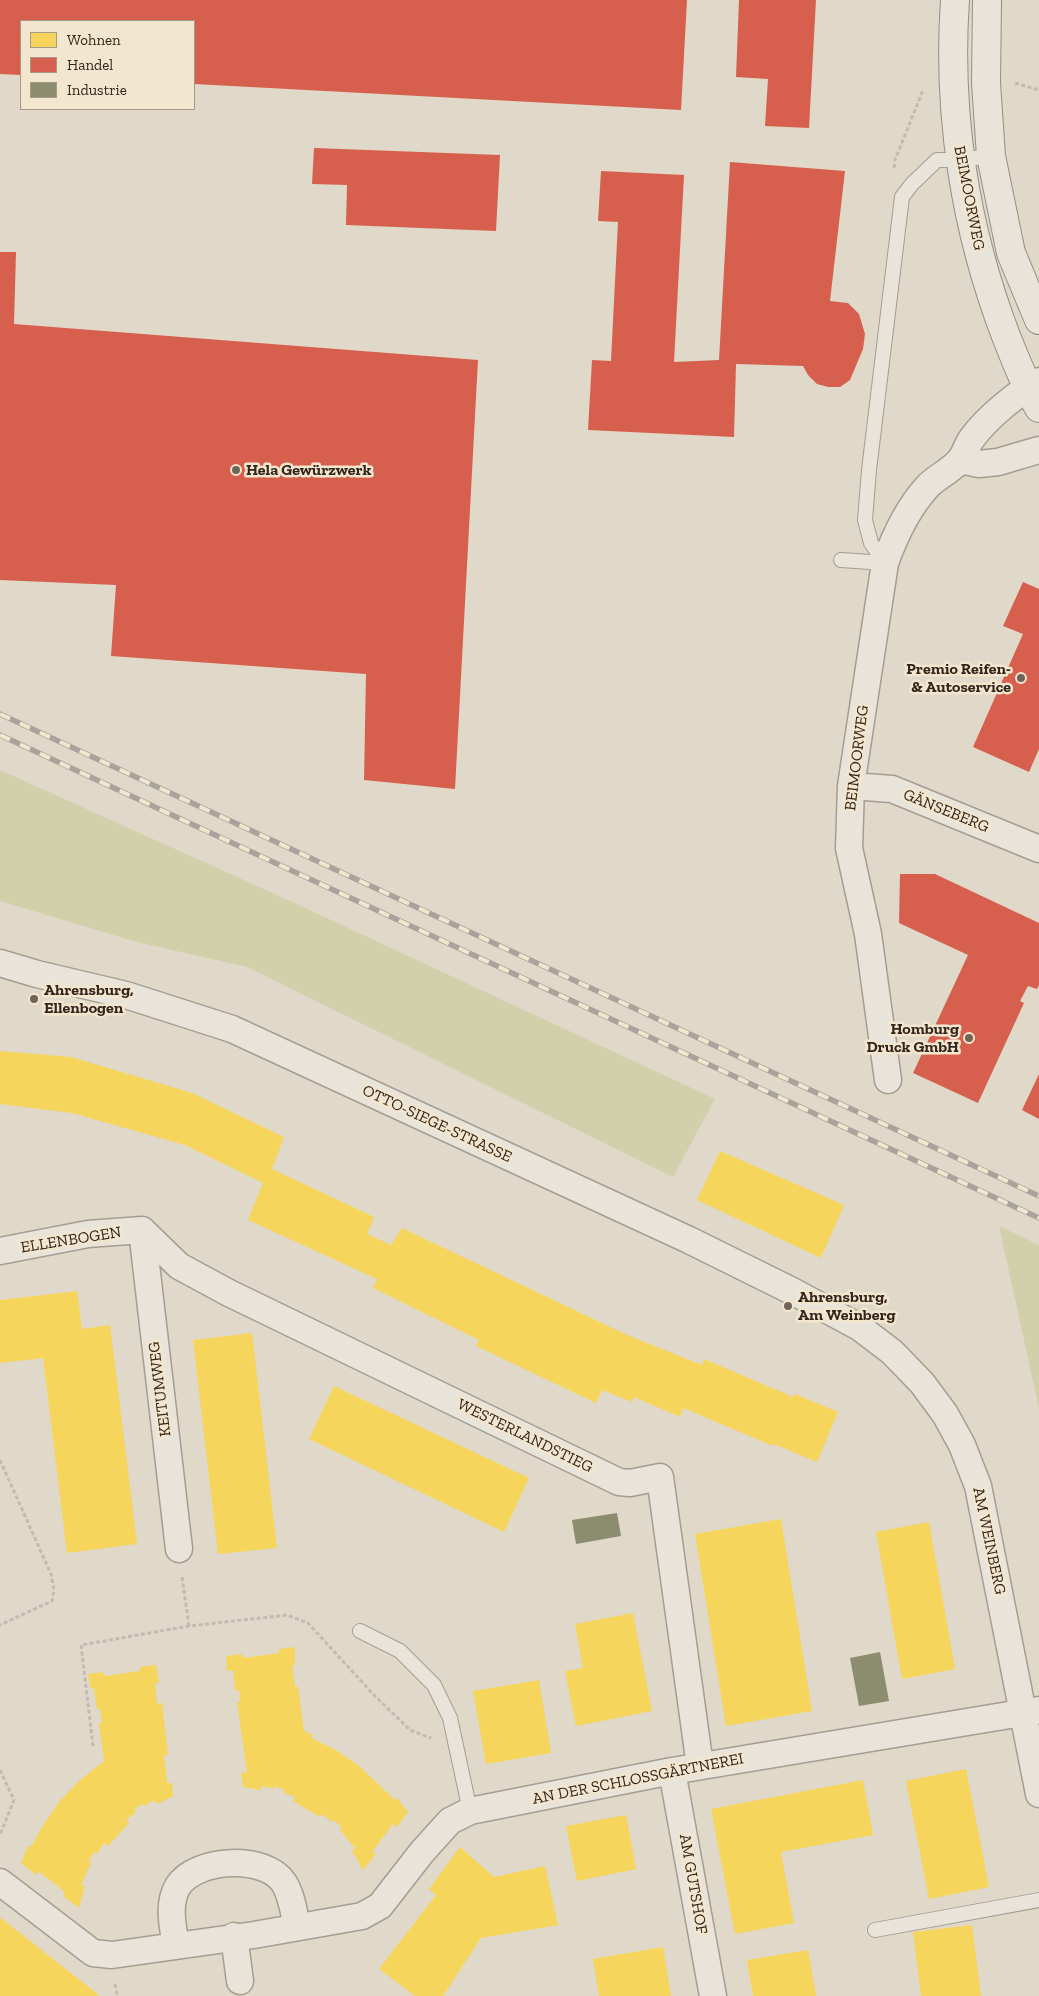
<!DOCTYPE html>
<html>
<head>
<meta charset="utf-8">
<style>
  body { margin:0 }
  #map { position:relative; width:1039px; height:1996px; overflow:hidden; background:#e0d8c8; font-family:"Zilla Slab",serif }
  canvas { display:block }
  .legend { position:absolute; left:20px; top:20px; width:175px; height:90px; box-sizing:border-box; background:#f3e6ce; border:1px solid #a69987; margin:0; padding:6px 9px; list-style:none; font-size:15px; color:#33251c }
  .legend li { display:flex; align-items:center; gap:10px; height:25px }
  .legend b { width:25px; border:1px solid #a69987 }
</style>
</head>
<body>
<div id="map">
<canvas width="1039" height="1996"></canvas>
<ul class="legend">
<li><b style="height:14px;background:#f6d55c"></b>Wohnen</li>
<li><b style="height:14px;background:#d6604d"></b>Handel</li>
<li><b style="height:14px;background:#8c8c6e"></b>Industrie</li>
</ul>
</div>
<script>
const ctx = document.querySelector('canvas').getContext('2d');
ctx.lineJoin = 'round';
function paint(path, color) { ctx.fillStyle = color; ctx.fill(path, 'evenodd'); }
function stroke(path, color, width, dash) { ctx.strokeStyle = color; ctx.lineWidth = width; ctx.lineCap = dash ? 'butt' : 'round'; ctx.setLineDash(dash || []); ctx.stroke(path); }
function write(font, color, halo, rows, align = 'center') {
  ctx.font = font + ' "Zilla Slab",serif'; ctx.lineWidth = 5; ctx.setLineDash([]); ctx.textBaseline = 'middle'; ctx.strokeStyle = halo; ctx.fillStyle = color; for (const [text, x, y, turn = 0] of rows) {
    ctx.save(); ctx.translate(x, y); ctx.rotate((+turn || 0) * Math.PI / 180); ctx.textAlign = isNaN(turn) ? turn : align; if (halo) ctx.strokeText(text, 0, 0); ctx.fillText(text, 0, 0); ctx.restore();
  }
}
const green = new Path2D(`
  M0 770 288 900 715 1099 673 1177 247 967 137 942 0 901Z
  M999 1226 1039 1245V1408Z`);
const homes = new Path2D(`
  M0 1051 71 1057 192 1093 284 1137 272 1169 374 1217 367 1234 391 1245 402 1228 627 1335 702 1365 704 1359 793 1397 795 1394 838 1412 817 1462 774 1444 773 1446 683 1408 680 1417 634 1397 632 1402 602 1390 596 1403 476 1346 479 1340 373 1288 377 1279 248 1220 263 1183 185 1145 72 1113 0 1104Z
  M720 1151 844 1205 821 1258 697 1200Z
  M77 1291 82 1329 110 1325 137 1544 67 1553 43 1358 0 1363V1300Z
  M252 1333 277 1548 218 1554 193 1340Z
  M334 1386 529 1478 504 1532 309 1439Z
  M781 1519 812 1711 726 1726 695 1534Z
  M929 1522 955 1669 902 1679 876 1532Z
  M633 1613 652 1711 576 1726 565 1671 583 1668 575 1624Z
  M295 1647V1665L292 1666 295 1687 298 1686 304 1731 313 1735 311 1738 336 1750 359 1766 395 1800 397 1798 408 1812 397 1827 393 1824 372 1852 376 1854 363 1870 352 1851 355 1848 340 1830 342 1828 334 1820 332 1822 322 1814 320 1817 293 1801 295 1797 283 1792 285 1790 275 1786 274 1789 262 1786 261 1790 243 1787 241 1773 247 1772 237 1702H240L239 1690H235L233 1670 227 1671 226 1656 242 1654 243 1658 279 1653V1649Z
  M156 1665 159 1683H155L157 1704 162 1703 168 1755H164L167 1783H172L173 1796 157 1804 154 1800 144 1806 143 1804 134 1809 136 1812 126 1820 129 1823 108 1846 104 1843 97 1854 94 1852 89 1861 91 1863 81 1885 85 1886 79 1908 63 1896 65 1892 38 1871 36 1875 21 1863 28 1846 31 1847 42 1827 59 1802 80 1780 104 1761 99 1723H102L100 1709H97L94 1688 91 1689 88 1674 103 1672 104 1676 140 1671V1667Z
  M539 1680 551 1753 486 1764 473 1691Z
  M966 1769 989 1887 929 1899 906 1781Z
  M863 1780 873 1835 781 1852 794 1923 735 1934 711 1809Z
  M626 1815 636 1869 577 1881 566 1826Z
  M460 1847 494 1877 545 1866 558 1925 481 1938 443 1996H415L379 1969 436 1895 429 1889Z
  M0 1918H1L100 1996H0Z
  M972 1925 981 1996H921L913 1932Z
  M663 1947 671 1996H599L593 1959Z
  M808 1950 816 1996H753L747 1960Z`);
const shops = new Path2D(`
  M0 0H687L681 110 194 84V21H21V75L0 74Z
  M739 0H816L809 128 765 126 768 79 736 77Z
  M314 148 500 155 496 231 346 225 347 185 312 184Z
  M730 162 845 171 830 301 848 303 859 314 865 334 863 349 850 380 840 387H828L817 384 808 375 803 366 736 364 734 437 588 430 592 360 611 361 618 222 598 221 601 171 684 175 674 362 719 360Z
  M0 252H16L14 324 478 360 455 789 364 780 366 674 111 656 116 585 0 580Z
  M1023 582 1039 589V749L1029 772 973 747 1023 634 1003 626Z
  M900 874H935L1039 923V985L1037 989 1028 986 1020 1001 1024 1003 978 1103 913 1073 968 955 899 923Z
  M1039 1074V1119L1022 1110Z`);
const industry = new Path2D(`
  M617 1513 621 1536 576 1544 572 1520Z
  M880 1652 889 1701 859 1706 850 1658Z`);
const path = new Path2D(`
  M1015 83 1039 90
  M894 168 895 160 923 90
  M0 1460 51 1574 54 1590 52 1601 0 1625
  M182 1577 189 1626
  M93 1746 81 1645 189 1626 287 1615 308 1623 372 1693 410 1730 431 1738
  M0 1770 14 1800 0 1835
  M115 1984 117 1996`);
const lane = new Path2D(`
  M841 560 885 563
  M885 563 871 543 865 520 869 470 902 197 912 184 937 160H959L991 156
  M360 1631 400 1651 434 1685 450 1718 470 1811
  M875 1930 1039 1900`);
const street = new Path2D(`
  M960 460 979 464 998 462 1039 450
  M851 786 892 789 1039 849
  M0 963 37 974 126 995 232 1029 689 1240 794 1292 859 1327 892 1352 922 1383 945 1414 962 1445 978 1486 1039 1794
  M888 1080 868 934 849 848 851 786 885 563C895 535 907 509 927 487 936 477 951 471 960 460 965 454 967 444 973 437 987 418 1018 392 1039 381
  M142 1230 179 1266 229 1293 619 1482 630 1483 660 1477 700 1766
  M142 1230 179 1549
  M0 1251 88 1234 142 1230
  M672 1771 713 1996
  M0 1882 93 1953 112 1955 254 1935 362 1916 380 1906 422 1852 450 1821 470 1811 672 1771 1039 1710
  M234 1936 240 1981
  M176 1946C173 1927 167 1904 178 1886 196 1858 265 1854 284 1883 292 1896 294 1913 297 1927`);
const secondary = new Path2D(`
  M955 0C947 114 965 229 1006 336 1016 361 1025 385 1039 408
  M987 0 986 83 991 156 1011 253 1039 320`);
const rail = new Path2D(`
  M0 714 1039 1196
  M0 735 1039 1218`);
const markers = [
  [236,470,5,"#706458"],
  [1021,678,5,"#706458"],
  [34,999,5,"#706458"],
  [969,1038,5,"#706458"],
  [788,1306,5,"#706458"]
];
const streetNames = [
  ["BEIMOORWEG",969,198,79],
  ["BEIMOORWEG",857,758,-83],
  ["GÄNSEBERG",946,811,22],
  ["OTTO-SIEGE-STRASSE",437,1124,25],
  ["ELLENBOGEN",71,1240,-9],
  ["KEITUMWEG",160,1389,-97],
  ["WESTERLANDSTIEG",525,1436,26],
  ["AM WEINBERG",989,1541,78],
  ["AN DER SCHLOSSGÄRTNEREI",638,1779,-11],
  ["AM GUTSHOF",693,1884,80]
];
const poiNames = [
  ["Hela Gewürzwerk",246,470],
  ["Premio Reifen-",1011,669,"right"],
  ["& Autoservice",1011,687,"right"],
  ["Ahrensburg,",44,990],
  ["Ellenbogen",44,1008],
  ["Homburg",959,1029,"right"],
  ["Druck GmbH",959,1047,"right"],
  ["Ahrensburg,",798,1297],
  ["Am Weinberg",798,1315]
];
paint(green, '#d2d0ab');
paint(homes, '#f6d55c');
paint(shops, '#d6604d');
paint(industry, '#8c8c6e');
stroke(lane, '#a59d92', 16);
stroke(street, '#a59d92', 29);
stroke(secondary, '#958d82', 30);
stroke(path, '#c1bbb2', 3, [4, 2.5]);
stroke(lane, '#e9e4da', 14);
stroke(street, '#e9e4da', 26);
stroke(secondary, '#e9e4da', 28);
stroke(rail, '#a9a39b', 5.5);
stroke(rail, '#f3e6ce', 4, [11]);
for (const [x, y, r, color] of markers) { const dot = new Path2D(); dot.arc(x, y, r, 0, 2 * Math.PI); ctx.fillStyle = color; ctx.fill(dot); stroke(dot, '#f3e6ce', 2); }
write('16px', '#33251c', '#f3e6ce', streetNames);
write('bold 16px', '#33251c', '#f3e6ce', poiNames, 'left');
</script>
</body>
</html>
